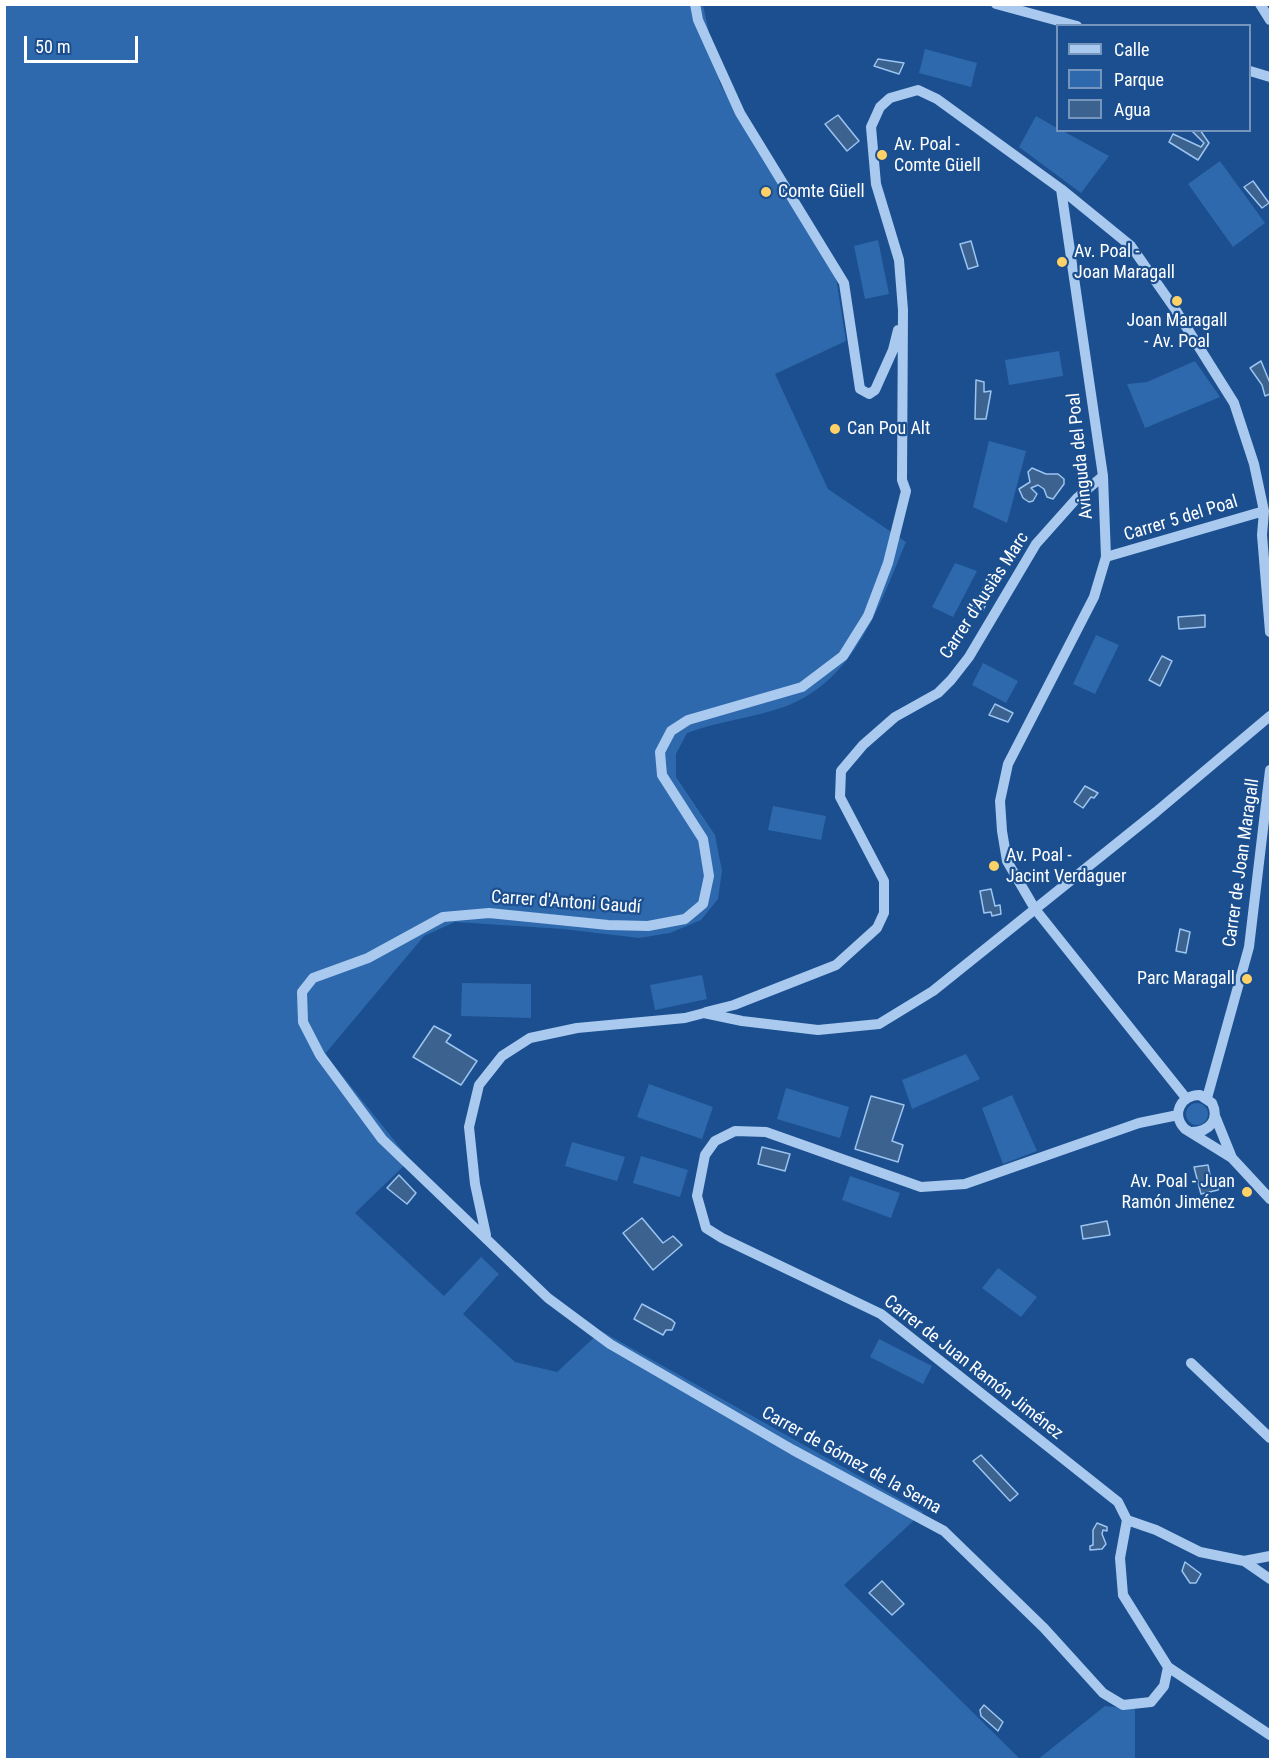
<!DOCTYPE html>
<html>
<head>
<meta charset="utf-8">
<style>
  body { margin:0 }
  #map { position:relative; width:1275px; height:1764px; overflow:hidden; background:#1b4f8f; font-family:"Roboto Condensed",sans-serif }
  canvas { display:block }
  .frame { position:absolute; inset:0; border:6px solid #fff; pointer-events:none }
  .legend { position:absolute; left:1056px; top:24px; width:195px; height:108px; box-sizing:border-box; background:#1b4f8f; border:2px solid #7695bc; margin:0; padding:8px 10px; list-style:none; font-size:18px; color:#fff }
  .legend li { display:flex; align-items:center; gap:12px; height:30px }
  .legend b { width:30px; border:2px solid #7695bc }
  .scale { position:absolute; left:24px; top:36px; width:114px; height:27px; box-sizing:border-box; border:3px solid #fff; border-top:0; padding-left:8px; font-size:18px; line-height:21px; white-space:nowrap; color:#fff; -webkit-text-stroke:4px #1b4f8f; paint-order:stroke }
</style>
</head>
<body>
<div id="map">
<canvas width="1275" height="1764"></canvas>
<div class="frame"></div>
<ul class="legend">
<li><b style="height:8px;background:#a9c9ee"></b>Calle</li>
<li><b style="height:16px;background:#2e69ad"></b>Parque</li>
<li><b style="height:16px;background:#3c6290"></b>Agua</li>
</ul>
<div class="scale">50 m</div>
</div>
<script>
const ctx = document.querySelector('canvas').getContext('2d');
ctx.lineJoin = 'round';
function paint(path, color) { ctx.fillStyle = color; ctx.fill(path, 'evenodd'); }
function stroke(path, color, width, dash) { ctx.strokeStyle = color; ctx.lineWidth = width; ctx.lineCap = dash ? 'butt' : 'round'; ctx.setLineDash(dash || []); ctx.stroke(path); }
function write(font, color, halo, rows, align = 'center') {
  ctx.font = font + ' "Roboto Condensed",sans-serif'; ctx.lineWidth = 4.5; ctx.setLineDash([]); ctx.textBaseline = 'middle'; ctx.strokeStyle = halo; ctx.fillStyle = color; for (const [text, x, y, turn = 0] of rows) {
    ctx.save(); ctx.translate(x, y); ctx.rotate((+turn || 0) * Math.PI / 180); ctx.textAlign = isNaN(turn) ? turn : align; if (halo) ctx.strokeText(text, 0, 0); ctx.fillText(text, 0, 0); ctx.restore();
  }
}
const green = new Path2D(`
  M5 5H703L720 84 836 278 846 341 775 374 828 489 906 542C879 606 855 681 784 707 753 718 718 721 687 733L676 754V777L715 835 722 871 718 899 701 920 670 933 639 938 563 929 455 922 424 936 325 1054 410 1160 355 1213 444 1296 481 1257 499 1274 463 1314 515 1362 557 1372 601 1331 923 1512 844 1585 1020 1759 5 1760Z
  M925 49 977 63 971 87 919 73Z
  M1036 116 1057 128 1058 130 1063 131 1109 156 1081 193 1019 147Z
  M1220 161 1265 223 1233 247 1188 184Z
  M878 240 889 294 865 299 854 246Z
  M1059 351 1063 376 1009 385 1005 360Z
  M1195 361 1220 397 1145 428 1127 384 1147 382Z
  M989 441 1026 451 1007 523 973 507Z
  M955 563 977 571 953 617 932 607Z
  M1096 635 1119 645 1095 694 1073 684Z
  M983 663 1018 681 1006 703 972 685Z
  M773 806 826 816 821 840 768 830Z
  M702 975 707 999 655 1010 650 985Z
  M462 983 531 984V1018L461 1016Z
  M966 1054 980 1079 912 1109 902 1080Z
  M649 1084 713 1107 702 1139 637 1117Z
  M786 1088 849 1107 840 1138 777 1119Z
  M1012 1095 1037 1151 1003 1164 982 1108Z
  M1186 1114a11 11 0 1 1 22 0a11 11 0 1 1-22 0Z
  M572 1142 625 1157 617 1181 565 1166Z
  M641 1156 688 1170 680 1197 633 1183Z
  M850 1176 900 1193 891 1218 842 1200Z
  M998 1268 1037 1297 1021 1317 982 1288Z
  M879 1339 932 1366 923 1384 870 1357Z
  M1105 1706 1135 1709V1759L1037 1760Z`);
const water = new Path2D(`
  M878 59 904 63 899 74 874 66Z
  M838 115 859 141 847 151 825 124Z
  M1200 130 1209 143 1198 160 1169 142 1173 134 1201 147 1204 143 1192 131Z
  M1253 181 1269 203 1262 208 1244 187Z
  M971 241 978 266 968 269 960 244Z
  M1261 361 1270 383V394L1265 396 1262 385 1250 368Z
  M976 380 984 382V392L991 391 986 419H975Z
  M1032 468 1046 474H1058L1064 479V484L1053 499 1047 497 1044 489 1038 485 1031 488 1037 494 1033 501 1029 502 1023 498 1019 489 1030 482 1028 472Z
  M987 581 997 585 983 610 973 606Z
  M1205 615V627L1179 629 1178 617Z
  M1162 656 1172 661 1160 686 1149 680Z
  M995 704 1013 713 1008 722 989 715Z
  M1085 786 1098 793 1094 798 1091 797 1083 808 1074 802Z
  M991 889 995 906 1000 905 1001 914 992 916 991 912 984 913 980 891Z
  M1180 929 1190 932 1186 953 1176 951Z
  M434 1026 451 1035 446 1042 477 1061 461 1085 413 1057Z
  M871 1096 904 1105 892 1141 903 1145 898 1162 855 1149Z
  M762 1147 790 1154 785 1171 758 1164Z
  M1208 1165 1211 1180 1218 1181 1220 1185 1218 1190 1201 1194 1194 1167Z
  M399 1175 416 1193 407 1204 387 1188Z
  M642 1218 663 1243 673 1236 682 1245 653 1270 623 1233Z
  M1107 1221 1110 1235 1083 1239 1081 1226Z
  M642 1304 672 1320 675 1323 672 1330H666L663 1335 634 1319Z
  M981 1455 1018 1494 1010 1501 973 1461Z
  M1097 1523 1107 1527V1531L1103 1530 1102 1534 1106 1544 1102 1549 1090 1550V1546L1093 1545V1530Z
  M1185 1562 1201 1574 1196 1583H1190L1182 1571Z
  M882 1581 904 1604 892 1615 869 1593Z
  M984 1705 1003 1722 998 1731 981 1716 980 1710Z`);
const minor = new Path2D(`
  M695 4 698 20 740 113 844 283 860 389 869 394 875 390 893 350 898 330
  M996 4 1077 26
  M1260 4 1270 20
  M1250 71 1270 77
  M1061 189 1103 476 1106 557 1094 597 1008 764 1000 801 1002 831 1007 861 1035 909 1186 1098
  M1106 557 1264 511
  M706 1012 734 1005 836 965 877 928 884 913V881L840 797 841 771 863 745 895 717 938 693 951 680 969 657 1036 544 1077 498 1103 476
  M1207 1098 1249 947 1270 770
  M1178 1115 1139 1123 965 1184 921 1187 766 1132 735 1131 715 1141 705 1155 697 1196 706 1228 722 1238 881 1314 1118 1502 1127 1520 1156 1530 1200 1552 1244 1561 1270 1579
  M1215 1116 1232 1158
  M1192 1132C1209 1132 1220 1120 1212 1103L1200 1095C1180 1095 1171 1115 1185 1129L1232 1158 1270 1199
  M486 1235 475 1184 469 1127 479 1085 502 1056 530 1038 577 1028 685 1018 704 1013 742 1021 818 1030 879 1024 933 991 1156 812 1270 716
  M1191 1363 1270 1438
  M1127 1520 1120 1558 1123 1595 1168 1667 1270 1735
  M1244 1561 1270 1556
  M1168 1667 1164 1686 1151 1702 1123 1705 1103 1693 1044 1628 944 1531 793 1450 610 1344 548 1298 382 1139 320 1055 303 1022 302 992 313 978 368 958 443 917 489 913 608 925 648 926 685 919 703 904 709 876 703 839 662 775 660 752 671 731 688 720 802 687 843 656 868 616 888 563 906 491 902 480 903 310 899 260 876 184 871 127 880 107 890 98 918 90 937 99 1061 189 1131 246 1175 309 1234 403 1254 464 1264 511 1262 535 1270 632`);
const markers = [
  [882,155,6,"#ffd166"],
  [766,192,6,"#ffd166"],
  [1062,262,6,"#ffd166"],
  [1177,301,6,"#ffd166"],
  [835,429,6,"#ffd166"],
  [994,866,6,"#ffd166"],
  [1247,979,6,"#ffd166"],
  [1247,1192,6,"#ffd166"]
];
const poiNames = [
  ["Av. Poal -",894,145],
  ["Comte Güell",894,166],
  ["Comte Güell",778,192],
  ["Av. Poal -",1074,252],
  ["Joan Maragall",1074,273],
  ["Joan Maragall",1177,321,"center"],
  ["- Av. Poal",1177,342,"center"],
  ["Can Pou Alt",847,429],
  ["Av. Poal -",1006,856],
  ["Jacint Verdaguer",1006,877],
  ["Parc Maragall",1235,979,"right"],
  ["Av. Poal - Juan",1235,1182,"right"],
  ["Ramón Jiménez",1235,1203,"right"]
];
const streetNames = [
  ["Avinguda del Poal",1081,456,-96],
  ["Carrer 5 del Poal",1181,519,-17],
  ["Carrer d'Ausiàs Marc",985,596,-57],
  ["Carrer de Joan Maragall",1242,863,-82],
  ["Carrer d'Antoni Gaudí",566,903,4],
  ["Carrer de Juan Ramón Jiménez",973,1368,38],
  ["Carrer de Gómez de la Serna",851,1461,29]
];
paint(green, '#2e69ad');
paint(water, '#3c6290');
stroke(water, '#9cc4f0', 1.5);
stroke(minor, '#a9c9ee', 10);
for (const [x, y, r, color] of markers) { const dot = new Path2D(); dot.arc(x, y, r, 0, 2 * Math.PI); ctx.fillStyle = color; ctx.fill(dot); stroke(dot, '#1b4f8f', 2); }
write('18px', '#fff', '#1b4f8f', poiNames, 'left');
write('18px', '#fff', '#1b4f8f', streetNames);
</script>
</body>
</html>
